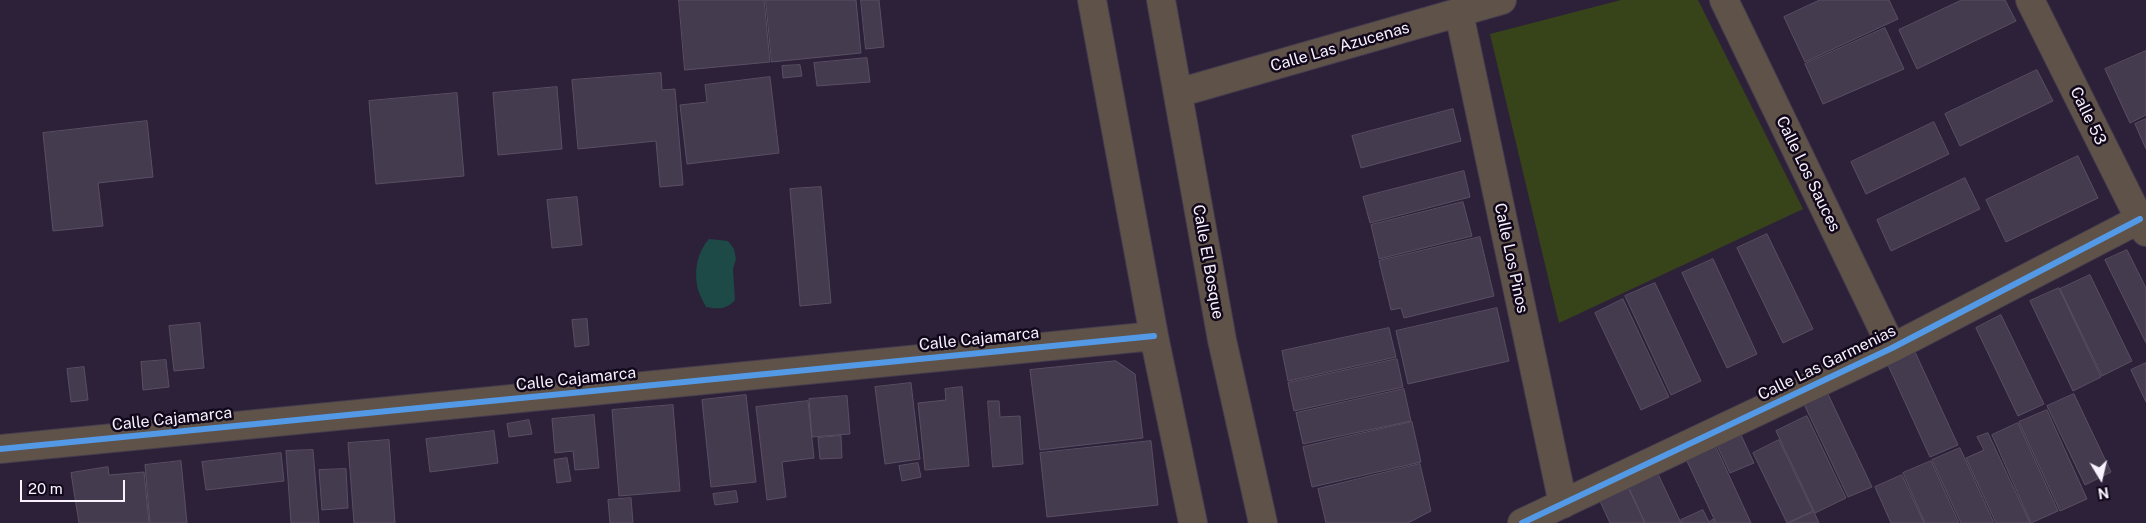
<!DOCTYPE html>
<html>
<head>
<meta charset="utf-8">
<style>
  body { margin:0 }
  #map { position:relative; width:2146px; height:523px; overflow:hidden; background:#2d2139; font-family:"Public Sans",sans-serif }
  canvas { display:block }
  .north { position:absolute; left:2076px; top:453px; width:50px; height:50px; -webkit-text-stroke:4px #12081b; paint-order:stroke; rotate:171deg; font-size:14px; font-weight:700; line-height:20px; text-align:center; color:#f7f2fd }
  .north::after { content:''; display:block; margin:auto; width:18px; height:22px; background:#f7f2fd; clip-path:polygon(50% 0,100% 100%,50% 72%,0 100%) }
  .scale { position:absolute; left:20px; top:480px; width:105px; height:22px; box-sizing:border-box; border:2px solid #f7f2fd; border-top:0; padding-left:6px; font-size:15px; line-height:18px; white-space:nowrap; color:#f7f2fd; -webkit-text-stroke:4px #12081b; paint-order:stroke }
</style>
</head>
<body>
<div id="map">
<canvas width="2146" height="523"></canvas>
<div class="north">N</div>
<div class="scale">20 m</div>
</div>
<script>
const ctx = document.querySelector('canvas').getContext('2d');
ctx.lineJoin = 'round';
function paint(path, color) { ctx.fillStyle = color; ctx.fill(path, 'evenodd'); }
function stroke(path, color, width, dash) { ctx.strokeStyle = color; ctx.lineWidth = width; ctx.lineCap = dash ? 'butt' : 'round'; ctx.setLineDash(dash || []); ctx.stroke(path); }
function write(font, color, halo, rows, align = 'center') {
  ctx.font = font + ' "Public Sans",sans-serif'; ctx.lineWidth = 5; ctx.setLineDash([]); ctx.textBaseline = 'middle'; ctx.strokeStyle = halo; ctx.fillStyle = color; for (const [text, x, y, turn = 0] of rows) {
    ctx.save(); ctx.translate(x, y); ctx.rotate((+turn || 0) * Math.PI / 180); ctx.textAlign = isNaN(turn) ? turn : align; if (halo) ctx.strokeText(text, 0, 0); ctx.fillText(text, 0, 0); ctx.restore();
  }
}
const green = new Path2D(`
  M1621 0H1698L1803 209 1559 323 1490 34Z`);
const water = new Path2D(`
  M709 239 728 241 734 249 736 259 733 269 735 300C726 310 719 309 706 307 703 301 698 292 697 285 694 269 698 251 709 239Z`);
const building = new Path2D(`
  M679 0H764L770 62 685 70Z
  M766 0H856L861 53 772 62Z
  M861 0H879L884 47 866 49Z
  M1820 0H1889L1898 19 1805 62 1784 17Z
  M1962 0H2005L2016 21 1917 69 1899 30Z
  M1885 28 1904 69 1823 104 1805 64Z
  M2146 51V115L2130 123 2105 69Z
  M867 58 870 82 817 86 814 63Z
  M800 65 802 76 783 78 782 66Z
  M2037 70 2053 101 1960 146 1945 114Z
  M661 73 662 90 675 89 683 185 660 187 656 141 578 149 572 80Z
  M770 77 779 153 687 164 680 105 707 102 705 85Z
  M557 87 562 149 498 155 493 93Z
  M457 93 464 176 376 184 369 101Z
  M1453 109 1461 141 1361 168 1352 136Z
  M2146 119V149L2135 124Z
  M147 121 153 177 98 183 103 226 53 231 43 133Z
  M1934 122 1949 154 1866 194 1851 162Z
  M2078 156 2098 198 2006 242 1986 200Z
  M1464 171 1470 197 1370 223 1363 197Z
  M1965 178 1980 209 1891 251 1877 220Z
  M821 187 831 303 800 306 790 189Z
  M577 197 582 245 552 248 547 200Z
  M1463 202 1472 236 1379 259 1371 225Z
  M1767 234 1813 329 1783 343 1737 248Z
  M1480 237 1494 296 1404 318 1401 308 1391 310 1379 261Z
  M2127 250 2146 288V343L2105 260Z
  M1713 259 1757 354 1727 368 1682 273Z
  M2090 275 2132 361 2102 376 2060 289Z
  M1655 283 1701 381 1671 395 1625 296Z
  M2059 288 2101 377 2073 391 2030 301Z
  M1623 299 1669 397 1641 410 1595 313Z
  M1497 308 1509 361 1408 384 1396 331Z
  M2001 315 2044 404 2018 416 1976 328Z
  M587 319 589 345 575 347 572 320Z
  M200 323 204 368 174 371 169 326Z
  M1389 328 1396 357 1288 381 1282 351Z
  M1915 352 1958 445 1930 457 1888 365Z
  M1397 359 1403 387 1294 411 1288 383Z
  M166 360 169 387 143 390 141 362Z
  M1116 361 1135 374 1143 438 1040 450 1030 370Z
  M2146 363V402L2131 370Z
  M84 367 88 400 71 402 67 369Z
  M911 383 920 459 885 464 875 387Z
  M962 387 969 466 925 470 918 403 946 400 945 389Z
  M1404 389 1411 421 1303 444 1296 413Z
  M1826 390 1872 487 1848 497 1803 402Z
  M2074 394 2111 472 2085 485 2047 406Z
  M746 395 756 482 711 487 702 400Z
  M847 396 850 434 812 437 809 399Z
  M808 401 814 458 782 462 786 497 767 500 756 407Z
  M988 401H999L1000 417 1020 416 1023 464 993 467Z
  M673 405 680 491 619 496 612 410Z
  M2047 410 2087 499 2060 511 2019 422Z
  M594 415 599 468 575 470 573 451 555 453 552 419Z
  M1807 416 1846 498 1815 513 1776 431Z
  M529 420 532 434 509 437 507 424Z
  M1412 422 1421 462 1312 487 1303 447Z
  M2018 423 2058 511 2031 523 1992 435Z
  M494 431 498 463 430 472 426 439Z
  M1988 433 2030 523H1996L1966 458 1984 450 1977 437Z
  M1741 435 1754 463 1730 473 1717 445Z
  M841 436 842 458 820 459 818 438Z
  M389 440 395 523H354L348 443Z
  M1779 440 1813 511 1787 523 1753 453Z
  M1151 441 1158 505 1047 517 1040 453Z
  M1715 445 1751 523H1716L1686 459Z
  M1960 448 1994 523H1961L1932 460Z
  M313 450 319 523H291L286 451Z
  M281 453 284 481 206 490 202 462Z
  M567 458 571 481 557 483 554 460Z
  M181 461 187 523H150L145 465Z
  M1931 461 1959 523H1925L1903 473Z
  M918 463 921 477 902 481 899 466Z
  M1420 464 1431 511 1408 523H1326L1318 489Z
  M108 467 109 475 144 472 149 523H79L71 473Z
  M346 469 348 508 322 510 319 470Z
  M1658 474 1681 523H1645L1628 487Z
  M1902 475 1924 523H1891L1875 487Z
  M1628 486 1645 523H1610L1599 499Z
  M736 491 738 502 715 505 713 494Z
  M631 498 633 523H610L608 500Z
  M1703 510 1709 522 1713 519 1715 523H1682L1681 520Z
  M1814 512 1819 523H1789Z`);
const minor = new Path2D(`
  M1092 0 1154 336 1193 523
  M1161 0 1222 340 1263 523
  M1724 0 1892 348
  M2030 0 2146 232
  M1459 13 1563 504
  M1178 93 1502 0
  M0 449 1154 336
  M1522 523 1892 348 2140 219`);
const cycleway = new Path2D(`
  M0 449 1154 336
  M1522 523 1892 348 2140 219`);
const streetNames = [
  ["Calle Las Azucenas",1340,47,-16],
  ["Calle 53",2088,116,64],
  ["Calle Los Sauces",1808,174,64],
  ["Calle Los Pinos",1511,258,78],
  ["Calle El Bosque",1208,262,80],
  ["Calle Cajamarca",979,339,-6],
  ["Calle Las Garmenias",1827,363,-26],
  ["Calle Cajamarca",576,379,-6],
  ["Calle Cajamarca",172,419,-6]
];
paint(green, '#37441a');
paint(water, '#1d4947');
paint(building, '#453b4e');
stroke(building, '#594f63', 1);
stroke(minor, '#453c4f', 30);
stroke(minor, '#5f5248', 28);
stroke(cycleway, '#5399e6', 6);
write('16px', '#f7f2fd', '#12081b', streetNames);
</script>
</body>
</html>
